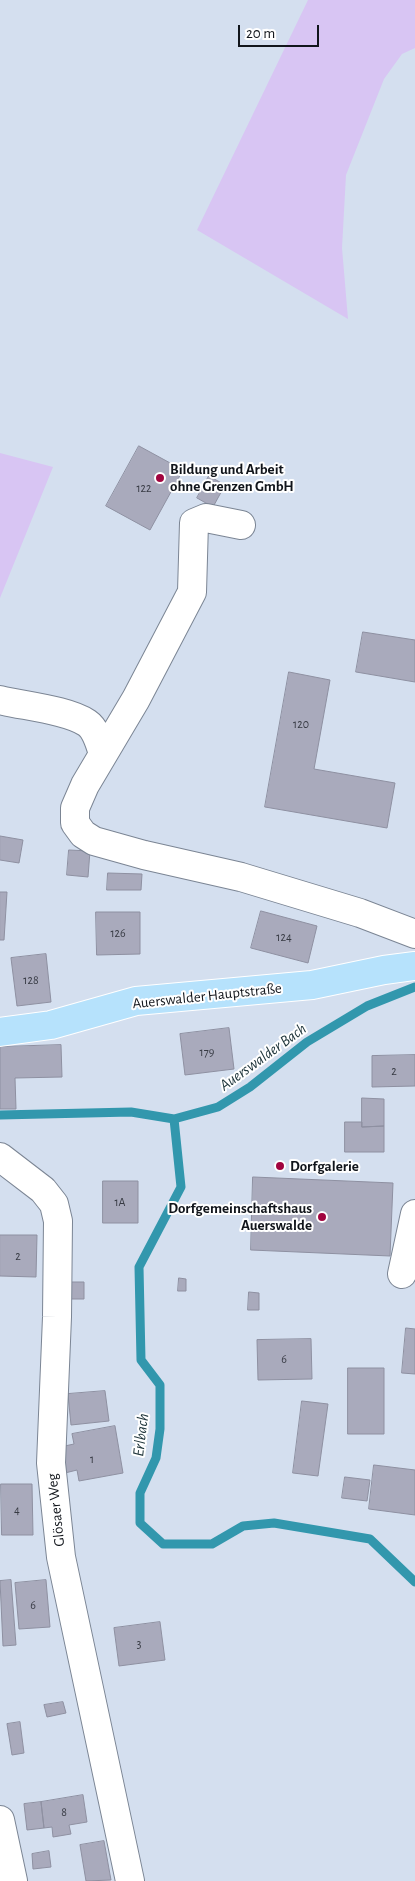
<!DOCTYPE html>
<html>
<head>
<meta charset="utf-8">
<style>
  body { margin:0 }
  #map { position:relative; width:415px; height:1881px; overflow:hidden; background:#d4dfef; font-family:"Alegreya Sans",sans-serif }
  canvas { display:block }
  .scale { position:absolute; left:238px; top:25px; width:81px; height:22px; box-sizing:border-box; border:2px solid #11151b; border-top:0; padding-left:6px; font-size:15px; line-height:18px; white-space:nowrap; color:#11151b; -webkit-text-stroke:4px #fff; paint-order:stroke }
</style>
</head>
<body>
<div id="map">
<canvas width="415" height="1881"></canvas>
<div class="scale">20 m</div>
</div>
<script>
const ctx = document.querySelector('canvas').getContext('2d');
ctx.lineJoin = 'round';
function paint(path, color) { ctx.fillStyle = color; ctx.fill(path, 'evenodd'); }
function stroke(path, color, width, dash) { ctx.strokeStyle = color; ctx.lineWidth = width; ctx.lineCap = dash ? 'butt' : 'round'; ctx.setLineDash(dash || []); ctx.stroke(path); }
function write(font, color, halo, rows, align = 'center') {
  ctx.font = font + ' "Alegreya Sans",sans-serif'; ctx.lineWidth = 4; ctx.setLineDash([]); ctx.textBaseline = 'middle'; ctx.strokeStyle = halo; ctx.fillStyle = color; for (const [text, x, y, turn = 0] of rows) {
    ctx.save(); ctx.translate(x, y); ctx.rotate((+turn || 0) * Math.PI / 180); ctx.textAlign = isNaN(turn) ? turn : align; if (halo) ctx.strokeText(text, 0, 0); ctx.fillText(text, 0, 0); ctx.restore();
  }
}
const green = new Path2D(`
  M308 0H415V48L402 54 384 79 346 175 342 248 348 319 197 230Z
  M0 453 53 467 0 598Z`);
const stream = new Path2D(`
  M0 1115 131 1112 174 1119 218 1107 250 1087 307 1042 367 1006 415 987
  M174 1119 181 1187 139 1267 141 1360 160 1385V1429L156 1458 140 1493V1523L163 1544H212L243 1526 274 1523 370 1539 415 1582`);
const building = new Path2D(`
  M139 446 183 470 150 530 106 506Z
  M209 476 225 485 213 507 197 498Z
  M363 632 415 640V682L356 672Z
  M289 672 330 680 314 769 395 783 387 828 265 807Z
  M0 836 23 840 19 863 0 860Z
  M69 850 90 851 88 877 67 875Z
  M108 873 142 874 141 890H107Z
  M0 892H7L4 940H0Z
  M261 911 317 926 308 963 251 948Z
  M96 912H140V954L97 955Z
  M46 954 51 1002 17 1006 11 958Z
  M229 1028 234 1069 185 1075 180 1034Z
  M61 1045 62 1077 15 1078 16 1109H0V1047Z
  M415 1055V1086L372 1087V1056Z
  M362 1098 384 1099V1126L362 1127Z
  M345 1122H362V1127L384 1126V1152H345Z
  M253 1177 393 1183 390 1256 251 1250Z
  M103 1181H138V1223H103Z
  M0 1235H37L36 1277 0 1276Z
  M179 1278 186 1279V1291H178Z
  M68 1282H84V1299H68Z
  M249 1292 259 1293V1310H248Z
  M406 1328 415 1329V1374L402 1373Z
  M311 1339 312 1379 258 1380 257 1340Z
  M348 1368H384V1434H348Z
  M105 1391 109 1421 71 1425 68 1394Z
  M302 1401 328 1404 318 1476 293 1473Z
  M115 1426 123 1473 79 1481 77 1470 65 1473 60 1447 74 1444 72 1434Z
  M374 1465 415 1470V1515L369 1509Z
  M345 1477 370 1480 367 1501 342 1498Z
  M1 1484H32L33 1535H2Z
  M11 1580 16 1645 3 1646 0 1581Z
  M46 1580 50 1627 19 1629 15 1583Z
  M160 1622 165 1660 119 1666 114 1628Z
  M63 1702 66 1713 47 1717 44 1705Z
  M20 1722 24 1753 12 1755 7 1724Z
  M83 1795 87 1822 69 1825 71 1834 53 1837 52 1827 44 1828 41 1802Z
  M41 1802 44 1828 27 1830 24 1804Z
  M104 1841 111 1880 86 1881 80 1845Z
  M49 1851 51 1867 33 1869 32 1854Z`);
const minor = new Path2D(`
  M241 525 206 518 194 523 192 592 136 699 85 785 75 808V823L83 834 94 841 144 855 241 877 360 913 415 934
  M0 700C24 706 68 710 87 723 96 729 100 744 103 754
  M0 1157 43 1190 54 1204 58 1221 57 1317 51 1463 61 1557 130 1881
  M402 1274 415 1214
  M0 1820 13 1881`);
const major = new Path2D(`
  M0 1032 51 1025 136 1001 312 985 384 970 415 966`);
const markers = [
  [160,478,5,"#a1043f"],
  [280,1166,5,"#a1043f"],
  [322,1217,5,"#a1043f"]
];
const numberNames = [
  ["122",144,488],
  ["120",301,724],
  ["126",118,933],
  ["124",284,937],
  ["128",31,980],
  ["179",207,1052],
  ["2",394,1071],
  ["1A",120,1202],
  ["2",18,1256],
  ["6",284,1359],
  ["1",92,1459],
  ["4",17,1510],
  ["6",33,1605],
  ["3",139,1644],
  ["8",64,1812]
];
const poiNames = [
  ["Bildung und Arbeit",170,469],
  ["ohne Grenzen GmbH",170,486],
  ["Dorfgalerie",290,1166],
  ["Dorfgemeinschaftshaus",312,1208,"right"],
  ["Auerswalde",312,1225,"right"]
];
const streetNames = [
  ["Auerswalder Hauptstraße",207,996,-6],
  ["Glösaer Weg",56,1510,-96]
];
const waterNames = [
  ["Auerswalder Bach",263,1057,-36],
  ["Erlbach",141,1435,-83]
];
paint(green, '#d8c5f3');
stroke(stream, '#3297ad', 9);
paint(building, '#a9aabc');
stroke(building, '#8e90a1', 1);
stroke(minor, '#7b8594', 30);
stroke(major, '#fff', 30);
stroke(minor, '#fff', 28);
stroke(major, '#b6e2fc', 28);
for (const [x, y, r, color] of markers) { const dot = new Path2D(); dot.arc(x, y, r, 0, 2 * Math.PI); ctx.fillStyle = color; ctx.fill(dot); stroke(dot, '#fff', 2); }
write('12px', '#373a43', null, numberNames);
write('bold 15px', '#11151b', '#fff', poiNames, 'left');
write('15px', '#11151b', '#fff', streetNames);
write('italic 16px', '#20363c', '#fff', waterNames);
</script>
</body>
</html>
